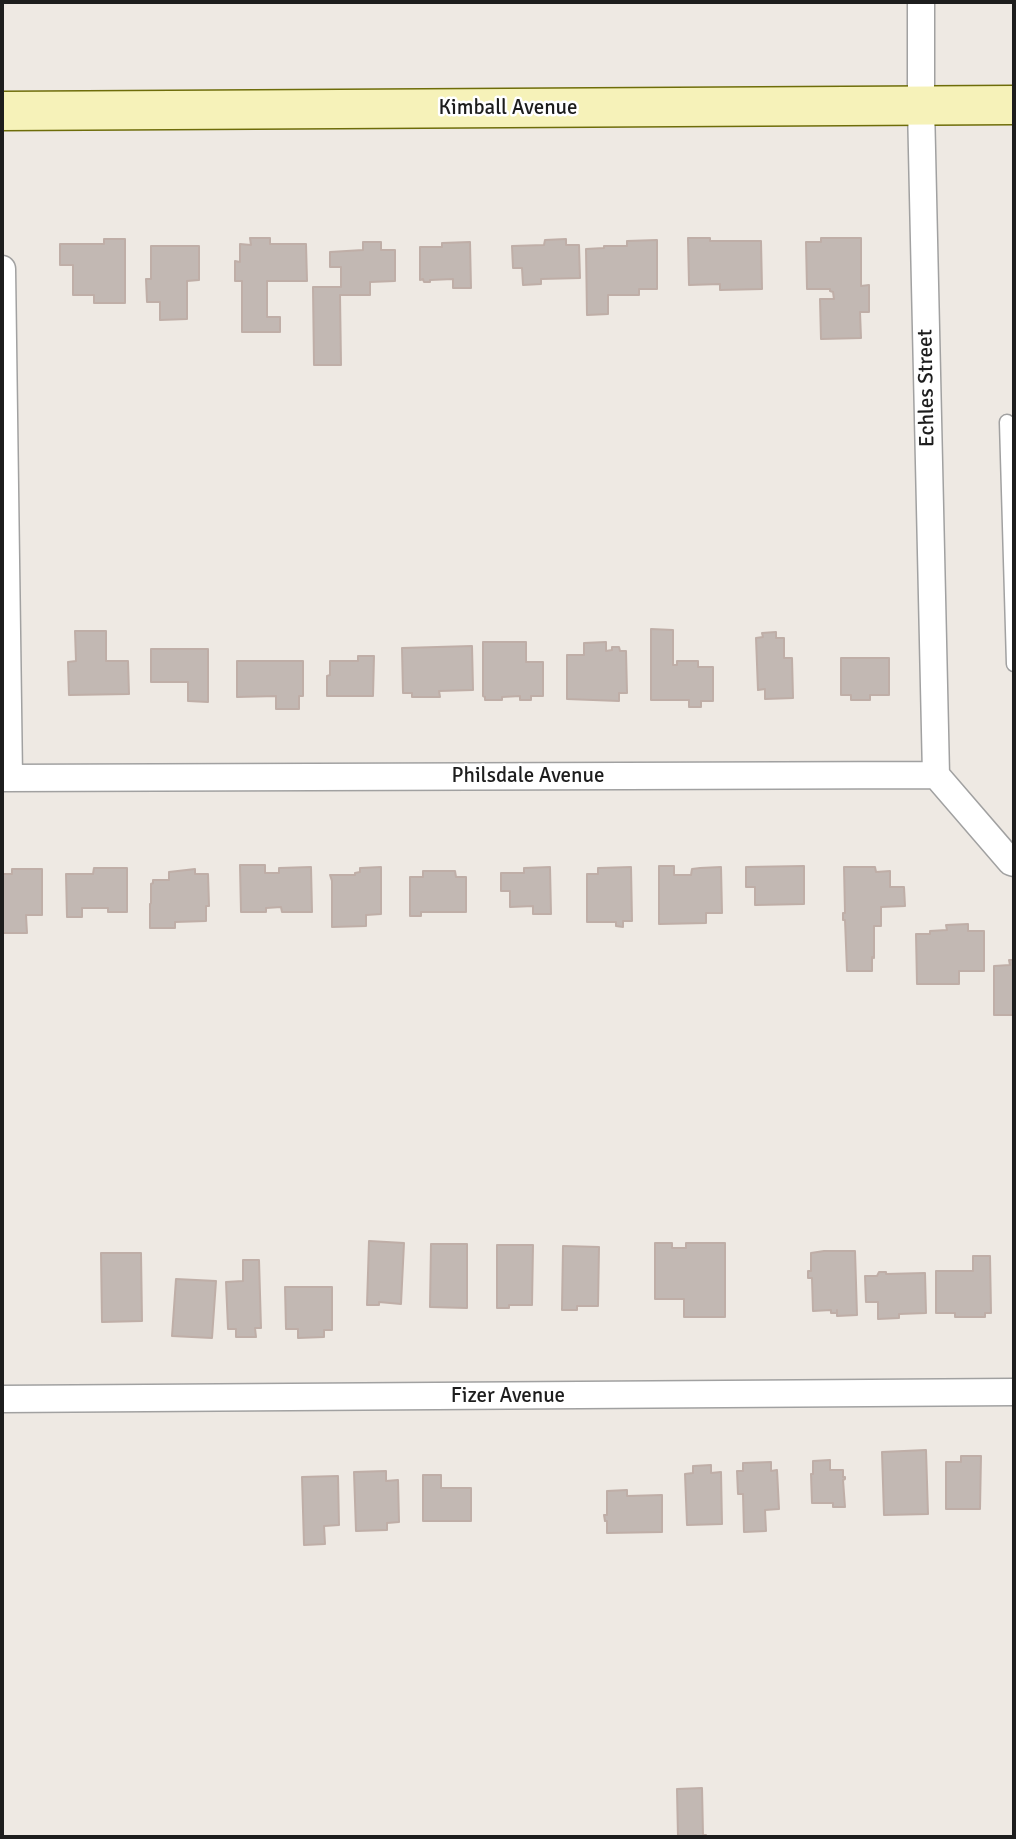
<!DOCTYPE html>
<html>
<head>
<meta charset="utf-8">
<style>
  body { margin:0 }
  #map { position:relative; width:1016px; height:1839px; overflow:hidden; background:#eee9e3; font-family:Signika,sans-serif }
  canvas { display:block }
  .frame { position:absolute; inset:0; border:4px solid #1d1d1d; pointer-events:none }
</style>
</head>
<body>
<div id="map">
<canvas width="1016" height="1839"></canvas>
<div class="frame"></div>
</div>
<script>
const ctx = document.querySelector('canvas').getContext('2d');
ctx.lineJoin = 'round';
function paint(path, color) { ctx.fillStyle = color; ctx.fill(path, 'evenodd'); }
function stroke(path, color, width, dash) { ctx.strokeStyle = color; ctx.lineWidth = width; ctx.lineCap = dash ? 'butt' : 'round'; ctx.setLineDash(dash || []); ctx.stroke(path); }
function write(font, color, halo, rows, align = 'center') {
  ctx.font = font + ' Signika,sans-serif'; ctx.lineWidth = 5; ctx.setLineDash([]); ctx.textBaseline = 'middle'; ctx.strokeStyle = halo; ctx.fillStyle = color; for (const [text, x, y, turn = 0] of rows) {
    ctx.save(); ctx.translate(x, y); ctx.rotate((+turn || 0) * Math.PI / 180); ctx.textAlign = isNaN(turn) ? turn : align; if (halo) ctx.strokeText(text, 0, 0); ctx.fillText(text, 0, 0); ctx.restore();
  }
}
const building = new Path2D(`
  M250 238H270V244H306L307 281H267V317H280V332H242V281H235V261L240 262V244L251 245Z
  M688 238H710V241H761L762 289 720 290V284L689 285Z
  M821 238H861V286L869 285V312H860L861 338 821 339 820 299H834L833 292 830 291V289H807L806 242H821Z
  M104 239H125V303H94V295H73V265H60V244H104Z
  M566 239V245H579L580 278 541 279V284L523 285 522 268H513L512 246 544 245 545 240Z
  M657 240V289H639V295H608V314L587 315 586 249 604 248V246H627V241Z
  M363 242H381V250H395V281L370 282V295H340L341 365H314L313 287H341V267H330V252L363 250Z
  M470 242 471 288H453V279L430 280V282H424L423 279 420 280V247H442V243Z
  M151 246H199V280L187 281V319L160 320V302H147L146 279H151Z
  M651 629 673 630V665H677V661H698V667H713V701H701V707H689V700H651Z
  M75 631H106V661H128L129 694 69 695 68 662 76 661Z
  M776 632V638H784V658H792L793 698 765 699V689L758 690 756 638 763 637 762 633Z
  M483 642H526V662H543V696H531V700H520V696L502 697V700H485V697L483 696Z
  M606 642V651L612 650V647H619L620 651H626L627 693H619V701L567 699V655H584V643Z
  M472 646 473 690 439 691 440 697H412V693H403L402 648Z
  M151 649H208V702L188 701V682H151Z
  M358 656H374L373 696H327V676L330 675V661H358Z
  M841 658H889V695H870V700H851V695H841Z
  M237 661H303V696H299V709H276V696L237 697Z
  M240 865H265V873H279V868L311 867 312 912H282L281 907 266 908V912H241Z
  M659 866H674V875H691L692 869 700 868 721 867 722 913H706V923L659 924Z
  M804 866V904L755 905V887H746V867Z
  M381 867V914L366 915V926L332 927V881L330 875H355V873L360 872V868Z
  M550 867 551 914H533V906L510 907V891H501V873H524V868Z
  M631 867 632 921H623V927L616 926V922H587V874H598V868Z
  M844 867H875L876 872 890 871V887H904L905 906 881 907V926H874V958L872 957V971H847L845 920H843V913H845Z
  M94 868H127V912H108V908H82V917H67L66 874H93Z
  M12 869H42V915H26L27 933H2V874H12Z
  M195 869V874H208L209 906H206V921L175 922V928H150V904L151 903V884L153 883V880H169V872Z
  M423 871H455L456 877H466V912H421V916H410V877H423Z
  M968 924V931H984V971H959V984H917L916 934H930V931L947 930 946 925Z
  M1009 960H1014V1015H994V966L1010 965Z
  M369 1241 404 1243 401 1304 379 1302V1305H367Z
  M655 1243H672V1248H686V1243H725V1317H684V1299H655Z
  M431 1244H467V1308L430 1307Z
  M497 1245H533L532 1305H509V1308H497Z
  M563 1246 599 1247 598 1306H577V1310H562Z
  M824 1251H855L857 1315 837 1316V1310V1313H831V1310L813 1311 812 1278H808V1271H811V1253Z
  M101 1253H141L142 1321 102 1322Z
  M973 1256H990L991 1313H985V1317H955V1313H936V1271H973Z
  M243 1260H259L261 1328H255L256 1337H236V1329H228L226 1282 243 1281Z
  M879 1272H886V1274L925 1273 926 1313 899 1314V1318L878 1319V1302H866L865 1276H877Z
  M176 1279 216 1281 212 1338 172 1336Z
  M285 1287H332V1330H324V1337L298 1338V1329H286Z
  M926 1450 928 1514 884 1515 882 1452Z
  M961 1456H981L980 1509H946V1462H961Z
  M830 1460V1470H843V1477H845V1479L843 1480 845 1507H833V1503H812L811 1474H813V1461Z
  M771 1462V1471L777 1470 779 1509 765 1510 766 1531 744 1532 743 1494H738L737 1471H743V1463Z
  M711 1465V1473L721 1472 722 1524 687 1525 685 1474 693 1473V1466Z
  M386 1471V1481L398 1480 399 1522 387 1523V1530L356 1531 354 1472Z
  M423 1475H441V1488H471V1521H423Z
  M338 1476 339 1525 324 1526 325 1544 304 1545 302 1477Z
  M627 1490V1496L662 1495V1532L607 1533V1521H605L604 1515H607V1491Z
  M702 1788 703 1835H706V1837H678L677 1789Z`);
const service = new Path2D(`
  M1007 422 1014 664`);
const minor = new Path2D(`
  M921 2V106L936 775
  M2 269 9 778
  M2 778 936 775 1011 862 1014 863
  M2 1399 1014 1392`);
const secondary = new Path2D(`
  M2 111 1014 105`);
const streetNames = [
  ["Kimball Avenue",508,108],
  ["Echles Street",927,388,-91],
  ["Philsdale Avenue",528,776],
  ["Fizer Avenue",508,1396]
];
paint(building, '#c2b8b3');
stroke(building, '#bfaea7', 2);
stroke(service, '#a1a1a1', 17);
stroke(minor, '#a1a1a1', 29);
stroke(secondary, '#6e6d0a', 41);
stroke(service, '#fff', 14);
stroke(minor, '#fff', 26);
stroke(secondary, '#f6f2b9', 38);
write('21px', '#1d1d1d', '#fff', streetNames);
</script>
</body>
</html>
